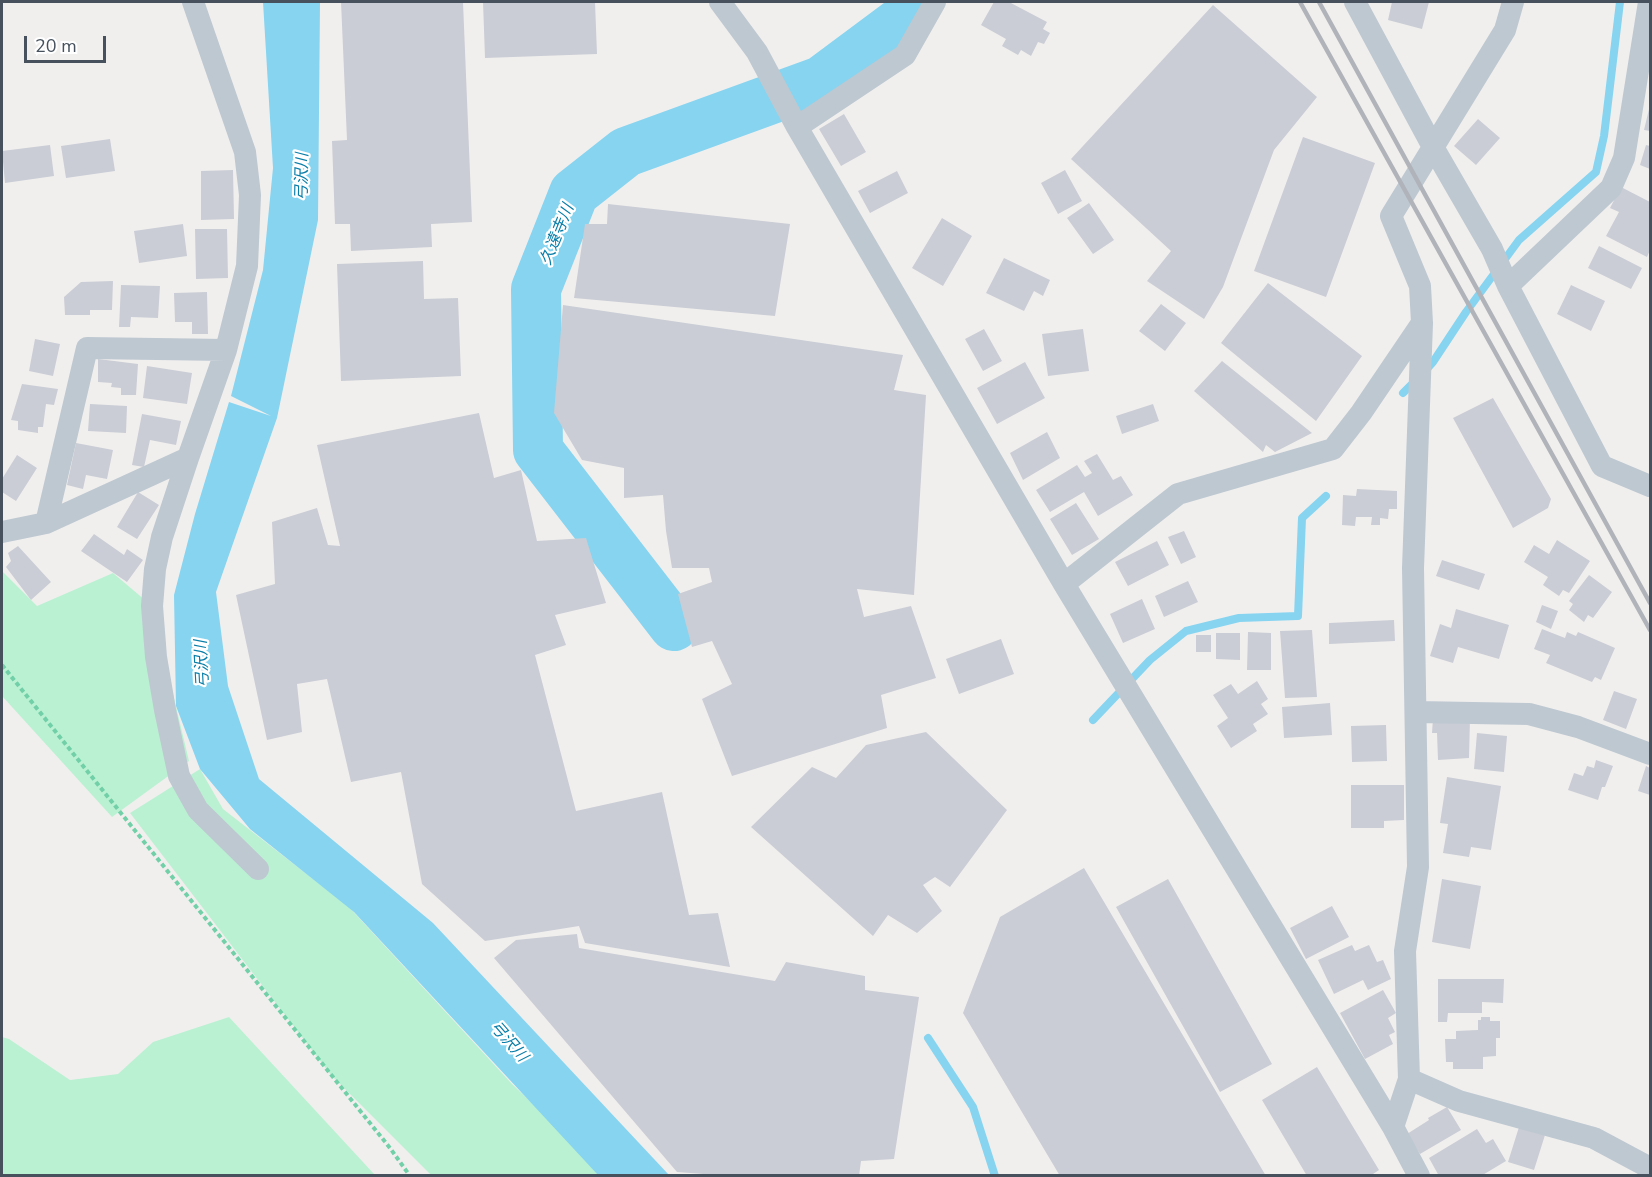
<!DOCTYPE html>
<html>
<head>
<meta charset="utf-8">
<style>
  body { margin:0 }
  #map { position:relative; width:1652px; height:1177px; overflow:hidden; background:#f1efee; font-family:"Nunito Sans",sans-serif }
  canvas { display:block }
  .frame { position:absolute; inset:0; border:3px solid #46515d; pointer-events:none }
  .scale { position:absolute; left:24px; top:36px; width:82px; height:27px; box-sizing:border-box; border:3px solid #46515d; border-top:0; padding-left:8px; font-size:18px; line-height:21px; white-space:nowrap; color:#46515d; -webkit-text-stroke:4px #fff; paint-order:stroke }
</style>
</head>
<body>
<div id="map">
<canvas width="1652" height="1177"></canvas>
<div class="frame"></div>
<div class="scale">20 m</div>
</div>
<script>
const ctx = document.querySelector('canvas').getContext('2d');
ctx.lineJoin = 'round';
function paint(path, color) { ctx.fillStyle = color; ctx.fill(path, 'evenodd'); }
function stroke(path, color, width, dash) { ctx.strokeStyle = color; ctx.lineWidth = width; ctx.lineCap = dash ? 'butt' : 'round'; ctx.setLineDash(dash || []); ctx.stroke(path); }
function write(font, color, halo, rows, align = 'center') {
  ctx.font = font + ' "Nunito Sans","Noto Sans JP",sans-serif'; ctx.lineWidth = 4.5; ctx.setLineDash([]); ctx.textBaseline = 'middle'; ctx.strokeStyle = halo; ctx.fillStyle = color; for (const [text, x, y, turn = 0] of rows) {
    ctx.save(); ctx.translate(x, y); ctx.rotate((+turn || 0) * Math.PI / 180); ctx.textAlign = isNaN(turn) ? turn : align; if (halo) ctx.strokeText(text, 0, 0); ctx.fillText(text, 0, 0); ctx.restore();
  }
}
const green = new Path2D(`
  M2 571 37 606 113 573 152 606 189 761 112 817 2 696Z
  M200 769 223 809 349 907 512 1084 607 1175H431L331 1075 130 813Z
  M229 1017 375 1175H2V1037L9 1039 70 1080 118 1074 153 1042Z`);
const water = new Path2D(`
  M263 2H320L318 220 277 418 216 592 228 686 259 779 433 923 669 1175H598L354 912 250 829 200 769 176 706 174 595 195 514 229 402 271 416 231 396 263 270 273 168Z`);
const stream = new Path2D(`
  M1424 372 1433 362 1466 312 1519 240 1596 172 1604 136 1620 2
  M1403 393 1415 381
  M1093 720 1150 660 1186 631 1239 618 1298 616 1302 518 1326 496
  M928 1038 973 1107 995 1176`);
const river = new Path2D(`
  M674 626 538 450 536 289 574 193 626 152 821 81 903 20 913 2`);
const building = new Path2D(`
  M341 2H463L472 222 431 224 432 247 351 251 350 224H335L332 141 347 140Z
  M483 2H595L597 54 485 58Z
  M994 2H1009L1047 22 1043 29 1050 33 1044 44 1038 42 1031 56 1021 50 1018 55 1002 46 1006 39 981 25Z
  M1392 2H1429L1422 29 1388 20Z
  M1213 5 1317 97 1274 150 1223 287 1204 319 1147 281 1171 251 1071 159Z
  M1650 105V131L1644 130Z
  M844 114 866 152 841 166 819 129Z
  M1478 119 1500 138 1476 165 1454 146Z
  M1303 137 1375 163 1326 297 1254 271Z
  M110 139 115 171 66 178 61 146Z
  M50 145 54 176 5 183 2 151Z
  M1646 145 1650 146V169L1640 165Z
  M233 170 234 219 201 220V171Z
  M1065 170 1082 201 1058 214 1041 183Z
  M897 171 908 193 870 213 858 191Z
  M1621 187 1650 202V250L1647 257 1606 236 1619 212 1610 208Z
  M1089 203 1114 240 1093 254 1067 218Z
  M608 204 790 224 775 316 574 298 585 224H607Z
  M942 218 972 236 943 286 912 268Z
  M183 224 187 256 139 263 134 231Z
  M195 229H227L228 278 196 279Z
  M1599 246 1642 268 1631 289 1588 268Z
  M1004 258 1050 280 1043 296 1034 291 1024 311 986 293Z
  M423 261 424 299 458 298 461 376 341 381 337 264Z
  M113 281 112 310H90V315H65L64 297 81 282Z
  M1268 283 1362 356 1316 421 1221 343Z
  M121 285 160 286 158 318 131 317 130 327H119Z
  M1571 285 1605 301 1591 331 1557 314Z
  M207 292 208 334H192V322H175L174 293Z
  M1161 304 1186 323 1165 351 1139 331Z
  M563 305 903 355 894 390 926 395 914 595 857 589 864 617 911 606 936 678 881 695 887 728 732 776 702 699 732 684 712 641 692 647 678 594 712 582 709 568H672L666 531 663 495 624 498V468L582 460 554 413Z
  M984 329 1002 361 983 371 965 339Z
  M1083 329 1089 371 1048 376 1042 334Z
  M35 339 60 344 53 376 29 371Z
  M98 359 138 364 136 395H121V388L111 387 112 383 98 382Z
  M1222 361 1312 433 1275 452 1266 445 1263 452 1194 391Z
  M1025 362 1045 398 997 424 977 388Z
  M147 366 192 373 187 404 143 398Z
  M22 384 58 389 54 405 46 404 43 427H38V433L18 430V421L11 420Z
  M1493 398 1551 499 1548 508 1513 528 1453 418Z
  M90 404 127 406 126 433 88 431Z
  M1153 404 1159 421 1122 434 1116 416Z
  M479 413 494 478 521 470 537 541 586 538 606 603 555 615 566 645 535 655 576 811 662 792 689 915 718 913 730 967 585 943 579 926 485 941 422 884 401 772 351 782 327 679 297 684 302 732 267 740 236 595 275 584 272 522 317 508 328 545 340 546 317 445Z
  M142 414 181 421 176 445 150 440 144 467 132 465Z
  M1047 432 1060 458 1023 480 1010 453Z
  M76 443 113 450 107 479 86 475 83 489 67 485Z
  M1097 454 1113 480 1121 476 1133 495 1098 516 1084 492 1050 512 1036 490 1077 465 1085 477 1092 473 1084 461Z
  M17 455 37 468 16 501 2 492V479Z
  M1357 489 1397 491V509H1389L1388 519 1380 518V525H1371L1372 517H1356L1355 526 1342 525 1343 495 1356 496Z
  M138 492 159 505 137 539 117 527Z
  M1076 503 1099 539 1072 555 1050 519Z
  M1184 531 1196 557 1181 564 1168 537Z
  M94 534 124 555 127 549 143 560 127 582 81 551Z
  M1557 540 1590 561 1569 593 1563 590 1559 596 1543 585 1548 577 1524 562 1534 545 1549 554Z
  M1157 541 1169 565 1128 586 1115 562Z
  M18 546 51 582 31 600 6 567 11 561 8 553Z
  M1442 560 1485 574 1479 590 1436 576Z
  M1589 575 1612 592 1593 618 1588 615 1584 622 1569 610 1573 604 1569 601Z
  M1188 581 1198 602 1164 617 1155 596Z
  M1142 599 1155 629 1123 643 1110 614Z
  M1542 605 1558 611 1551 629 1536 622Z
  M1456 609 1509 625 1499 659 1458 647 1453 663 1430 656 1440 624 1451 628Z
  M1394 620 1395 641 1329 644V623Z
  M1542 629 1565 638 1567 632 1576 636 1578 632 1615 648 1601 680 1595 677 1592 682 1546 663 1550 655 1534 649Z
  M1312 630 1317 697 1285 698 1280 631Z
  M1248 632 1271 633V670H1247Z
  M1216 633H1240V660L1216 659Z
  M1196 635H1211V652H1196Z
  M1001 639 1014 674 959 694 946 659Z
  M1257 681 1268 699 1261 704 1268 714 1253 724 1257 731 1231 748 1217 726 1228 718 1213 695 1231 684 1238 694Z
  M1614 691 1637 699 1626 729 1603 720Z
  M1330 703 1332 735 1284 738 1282 707Z
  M1433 718H1470L1469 758 1438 760 1437 733H1432Z
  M1386 725 1387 761 1352 762 1351 726Z
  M926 732 1007 810 950 887 935 877 923 885 942 911 917 933 888 915 873 936 751 827 812 767 836 778 866 745Z
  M1477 733 1507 736 1504 772 1474 769Z
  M1596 760 1613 766 1605 787H1602L1598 800 1568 790 1574 773 1583 776 1587 766 1594 768Z
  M1646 766 1650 768V795L1638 791Z
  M1447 777 1501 786 1491 850 1471 847 1469 857 1443 853 1448 824 1440 823Z
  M1351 785H1404V820L1384 821V828H1351Z
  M1084 868 1266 1176H1060L963 1013 1000 917Z
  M1168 879 1272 1064 1220 1092 1116 907Z
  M1442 879 1481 886 1470 949 1432 942Z
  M1332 906 1349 937 1306 959 1290 928Z
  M577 934 579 948 775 981 786 962 865 976V990L919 997 894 1159 861 1161 859 1176H730L677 1172 494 958 516 940Z
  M1352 945 1355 951 1369 945 1377 962 1383 960 1391 979 1368 990 1363 980 1334 994 1318 960Z
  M1438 979H1504L1503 1003 1482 1002V1013H1448L1447 1022H1438Z
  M1383 990 1396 1013 1388 1018 1395 1032 1389 1035 1393 1044 1365 1059 1340 1013Z
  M1481 1017H1490V1021H1500V1038H1496V1056L1483 1057V1069H1453V1062H1446L1445 1039H1456V1031L1478 1030V1020H1481Z
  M1317 1067 1379 1170 1370 1176H1307L1262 1100Z
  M1447 1107 1461 1130 1420 1154 1407 1134 1429 1120 1428 1118Z
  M1519 1127 1545 1135 1534 1170 1508 1162Z
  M1477 1129 1486 1143 1493 1139 1506 1161 1481 1176H1439L1429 1158Z`);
const path = new Path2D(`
  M2 665 390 1148 410 1176`);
const minor = new Path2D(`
  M720 2 757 52 797 127 1064 584 1393 1127 1419 1176
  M1355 2 1433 147 1492 249 1508 286 1602 466 1650 486
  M797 127 905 55 935 2
  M1508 286 1611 188 1624 158 1649 2
  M188 458 162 537 155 569 152 606 156 657 165 710 179 776 198 810 258 869
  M46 523 87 348 226 350
  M2 532 46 523 188 458 226 350 247 266 250 195 245 152 193 2
  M1064 584 1178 494 1333 449 1361 413 1422 323
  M1417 712 1529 714 1578 727 1650 754
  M1409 1079 1459 1101 1594 1138 1650 1168
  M1393 1127 1409 1079 1405 951 1418 867 1413 568 1422 323 1420 286 1391 216 1505 30 1513 2`);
const rail = new Path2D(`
  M1300 2 1650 630
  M1319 2 1650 603`);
const waterNames = [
  ["弓沢川",303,177,-89],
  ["久遠寺川",558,235,-68],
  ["弓沢川",203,664,-93],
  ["弓沢川",508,1042,49]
];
paint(green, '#bbf1d3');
paint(water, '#86d4f0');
stroke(stream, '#86d4f0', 8);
stroke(river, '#86d4f0', 50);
paint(building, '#cacdd5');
stroke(path, '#71d0a7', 4, [4.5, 3]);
stroke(minor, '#bec8d1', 22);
stroke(rail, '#b0b3b9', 4.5);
write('italic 16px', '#077da8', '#fff', waterNames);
</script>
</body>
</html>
